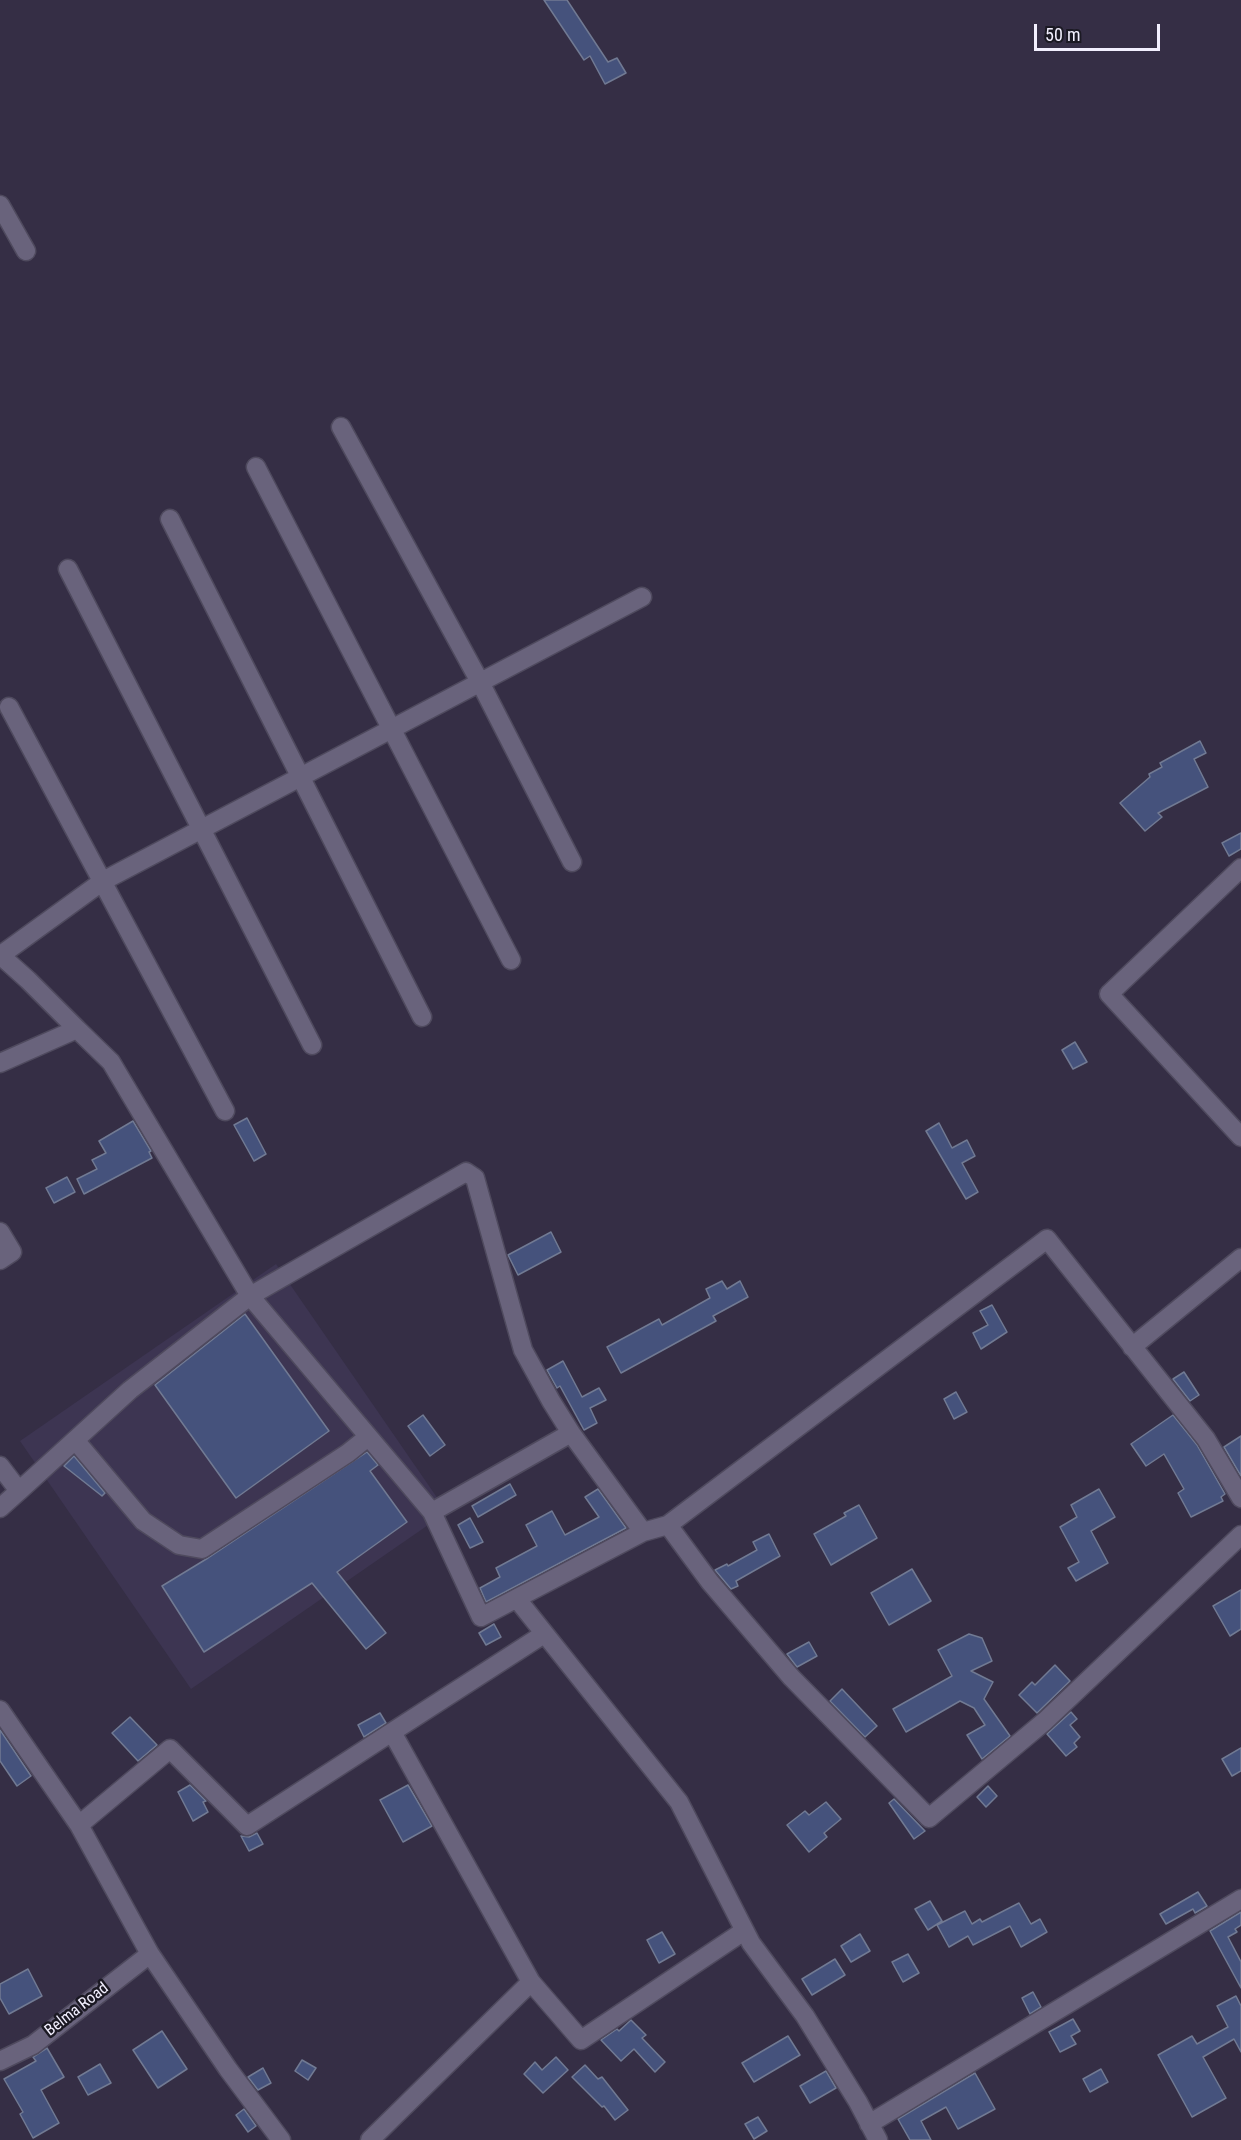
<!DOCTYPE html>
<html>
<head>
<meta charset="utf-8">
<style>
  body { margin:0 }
  #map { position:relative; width:1241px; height:2140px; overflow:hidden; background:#352e45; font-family:"Roboto Condensed",sans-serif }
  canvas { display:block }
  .scale { position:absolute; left:1034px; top:24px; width:126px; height:27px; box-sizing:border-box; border:3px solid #f2effe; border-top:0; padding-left:8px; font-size:18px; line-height:21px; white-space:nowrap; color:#f2effe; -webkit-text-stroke:4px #1b1923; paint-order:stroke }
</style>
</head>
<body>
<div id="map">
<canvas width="1241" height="2140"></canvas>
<div class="scale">50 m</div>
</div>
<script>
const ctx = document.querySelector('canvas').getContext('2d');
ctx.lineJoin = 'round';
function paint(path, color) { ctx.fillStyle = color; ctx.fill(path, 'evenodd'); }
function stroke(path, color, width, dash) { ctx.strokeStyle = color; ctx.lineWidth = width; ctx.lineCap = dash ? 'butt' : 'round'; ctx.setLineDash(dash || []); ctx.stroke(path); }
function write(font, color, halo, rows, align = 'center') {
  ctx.font = font + ' "Roboto Condensed",sans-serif'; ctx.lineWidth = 5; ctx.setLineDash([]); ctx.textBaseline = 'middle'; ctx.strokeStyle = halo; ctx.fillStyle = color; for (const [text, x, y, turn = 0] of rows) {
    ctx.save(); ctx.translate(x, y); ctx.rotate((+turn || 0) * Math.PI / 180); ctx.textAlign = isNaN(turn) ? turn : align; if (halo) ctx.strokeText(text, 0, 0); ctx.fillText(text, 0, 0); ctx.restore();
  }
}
const built = new Path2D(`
  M276 1264 447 1512 191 1689 20 1441Z`);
const building = new Path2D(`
  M544 0H567L608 62 617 58 626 73 605 84 590 56 584 60Z
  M1200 741 1206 753 1194 759 1208 787 1158 813 1162 817 1145 831 1120 803 1150 777 1149 774 1162 767 1160 763Z
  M1241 833V849L1229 856 1222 843Z
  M1075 1042 1087 1062 1073 1069 1062 1050Z
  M247 1118 266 1154 254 1161 234 1125Z
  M133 1121 151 1151 149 1152 152 1158 84 1194 77 1179 97 1169 92 1160 106 1153 99 1141Z
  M939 1123 952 1148 967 1140 975 1156 962 1163 978 1192 966 1199 926 1131Z
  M67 1177 75 1192 54 1203 46 1188Z
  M551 1232 561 1252 518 1275 508 1255Z
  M722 1281 727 1289 740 1281 748 1297 713 1316 716 1321 621 1373 607 1347 659 1319 662 1325 710 1298 706 1289Z
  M992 1305 1007 1332 981 1349 973 1333 988 1325 980 1311Z
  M245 1314 329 1431 236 1498 155 1385Z
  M563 1361 582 1397 599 1388 606 1400 590 1408 597 1423 584 1430 560 1386 557 1388 547 1370Z
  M1184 1372 1199 1395 1190 1401 1173 1379Z
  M956 1392 967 1412 954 1419 944 1399Z
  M423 1415 445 1445 430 1456 408 1426Z
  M1173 1415 1197 1445 1225 1494 1221 1497 1223 1501 1191 1517 1178 1493 1184 1489 1164 1454 1146 1466 1131 1444Z
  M1241 1436V1476L1224 1447Z
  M367 1452 378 1465 370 1471 407 1522 337 1572 386 1633 366 1649 312 1583 204 1652 162 1586 208 1558Z
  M74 1456 105 1493 102 1496 64 1466Z
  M510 1484 516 1495 478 1517 472 1506Z
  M598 1489 626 1528 486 1602 480 1588 500 1577 496 1568 537 1546 526 1525 552 1511 565 1535 599 1517 585 1497Z
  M1099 1489 1115 1517 1091 1531 1108 1563 1076 1581 1068 1568 1079 1562 1060 1527 1077 1517 1071 1505Z
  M859 1505 877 1538 831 1565 814 1534 846 1516 844 1513Z
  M470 1518 483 1542 470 1548 458 1525Z
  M769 1534 780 1556 736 1581 738 1586 731 1589 715 1570 727 1564 728 1566 757 1550 753 1542Z
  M912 1569 931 1601 889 1625 871 1593Z
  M1241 1590V1629L1230 1636 1213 1606Z
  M494 1624 501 1637 486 1645 479 1633Z
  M969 1634 982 1638 992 1661 971 1671 993 1682 984 1699 1010 1736 982 1759 967 1735 985 1725 974 1708 960 1701 906 1732 893 1709 952 1676 938 1650Z
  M809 1642 817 1656 797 1667 787 1654Z
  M1055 1665 1070 1681 1037 1713 1019 1695 1032 1682 1035 1685Z
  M842 1689 877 1726 865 1737 830 1701Z
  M1071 1712 1077 1719 1070 1725 1080 1737 1074 1743 1077 1747 1066 1756 1047 1734Z
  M380 1713 386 1723 364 1737 358 1725Z
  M130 1717 157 1745 138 1761 112 1733Z
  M0 1730 31 1776 17 1786 0 1761Z
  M1241 1748V1771L1232 1776 1222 1759Z
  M190 1785 206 1801 203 1802 208 1812 193 1821 178 1792Z
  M408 1785 432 1826 403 1842 380 1800Z
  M988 1786 997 1796 986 1807 977 1797Z
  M894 1799 925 1831 914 1839 889 1803Z
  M826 1802 841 1819 824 1833 827 1837 809 1852 787 1825 805 1811 809 1815Z
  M257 1833 263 1844 249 1851 241 1836 249 1837Z
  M1198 1892 1207 1906 1195 1913 1193 1909 1166 1924 1160 1914Z
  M930 1901 942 1921 928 1930 915 1909Z
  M1019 1903 1031 1924 1040 1919 1047 1932 1021 1947 1010 1926 973 1945 968 1936 949 1947 937 1925 965 1911 972 1924 980 1919 982 1922Z
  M1241 1912V1925L1235 1929 1237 1932 1228 1937 1241 1962V1988L1210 1931Z
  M662 1932 675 1954 659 1963 647 1940Z
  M860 1934 870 1951 851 1962 841 1946Z
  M908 1954 919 1973 903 1982 892 1962Z
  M835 1959 845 1975 812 1995 802 1979Z
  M28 1969 42 1996 9 2014 0 1998V1984Z
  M1033 1992 1041 2007 1030 2014 1022 1998Z
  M1236 1996 1241 2006V2052L1234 2039 1203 2057 1226 2098 1192 2117 1158 2055 1192 2036 1197 2044 1228 2027 1217 2006Z
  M1073 2019 1080 2031 1071 2036 1076 2044 1060 2052 1049 2032Z
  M631 2020 646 2035 642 2038 665 2062 655 2072 634 2049 621 2061 601 2040 617 2029 619 2031Z
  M162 2031 187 2069 158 2088 133 2050Z
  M788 2036 800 2055 754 2082 742 2063Z
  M47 2048 64 2077 41 2090 59 2123 33 2138 20 2114 23 2112 4 2079 36 2061 33 2057Z
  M556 2057 568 2070 543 2093 524 2074 535 2062 542 2070Z
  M302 2060 316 2068 308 2080 295 2071Z
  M100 2064 111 2083 88 2095 78 2077Z
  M585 2065 598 2079 602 2077 628 2110 615 2120 604 2106 602 2107 572 2077Z
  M263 2068 271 2083 258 2090 248 2077Z
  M1101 2069 1108 2082 1090 2092 1083 2079Z
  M826 2071 836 2088 810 2103 800 2086Z
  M975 2073 995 2109 958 2129 946 2107 921 2121 931 2140H910L898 2119Z
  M244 2109 256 2126 248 2132 236 2115Z
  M758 2117 767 2131 754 2139 745 2124Z`);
const minor = new Path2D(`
  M0 205 26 251
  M341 427 480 682 572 862
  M256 467 511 960
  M170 519 422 1017
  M68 569 312 1045
  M9 707 225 1111
  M1241 868 1109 994 1241 1137
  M0 955 28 980 77 1029 0 1063
  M1 955 103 881 642 597
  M0 1232 12 1252 0 1260
  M1132 1347 1241 1258
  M571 1433 432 1512 250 1296 466 1172 475 1178 523 1350 551 1401 571 1433 643 1532 668 1525 710 1582 791 1677 929 1818 1045 1721 1241 1535
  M75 1440 143 1521 179 1545 202 1549 348 1453 368 1437
  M0 1466 19 1491 0 1508
  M19 1491 130 1390 250 1296 111 1062 77 1029
  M432 1512 481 1617 643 1532
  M668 1525 1047 1239 1206 1439 1241 1498
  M517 1599 679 1802 751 1943 805 2016 858 2102 878 2140
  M0 1710 79 1825 150 1954 228 2069 281 2140
  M392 1732 544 1634
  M79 1825 170 1749 247 1826 392 1732 531 1982 370 2140
  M531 1982 581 2040 744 1931
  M0 2061 33 2045 150 1954
  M869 2124 1241 1899`);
const streetNames = [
  ["Belma Road",77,2010,-38]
];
paint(built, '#3d3552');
paint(building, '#45527c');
stroke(building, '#717a93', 1.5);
stroke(minor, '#4f4a5e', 21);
stroke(minor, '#69637c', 18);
write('16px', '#f2effe', '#1b1923', streetNames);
</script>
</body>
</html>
